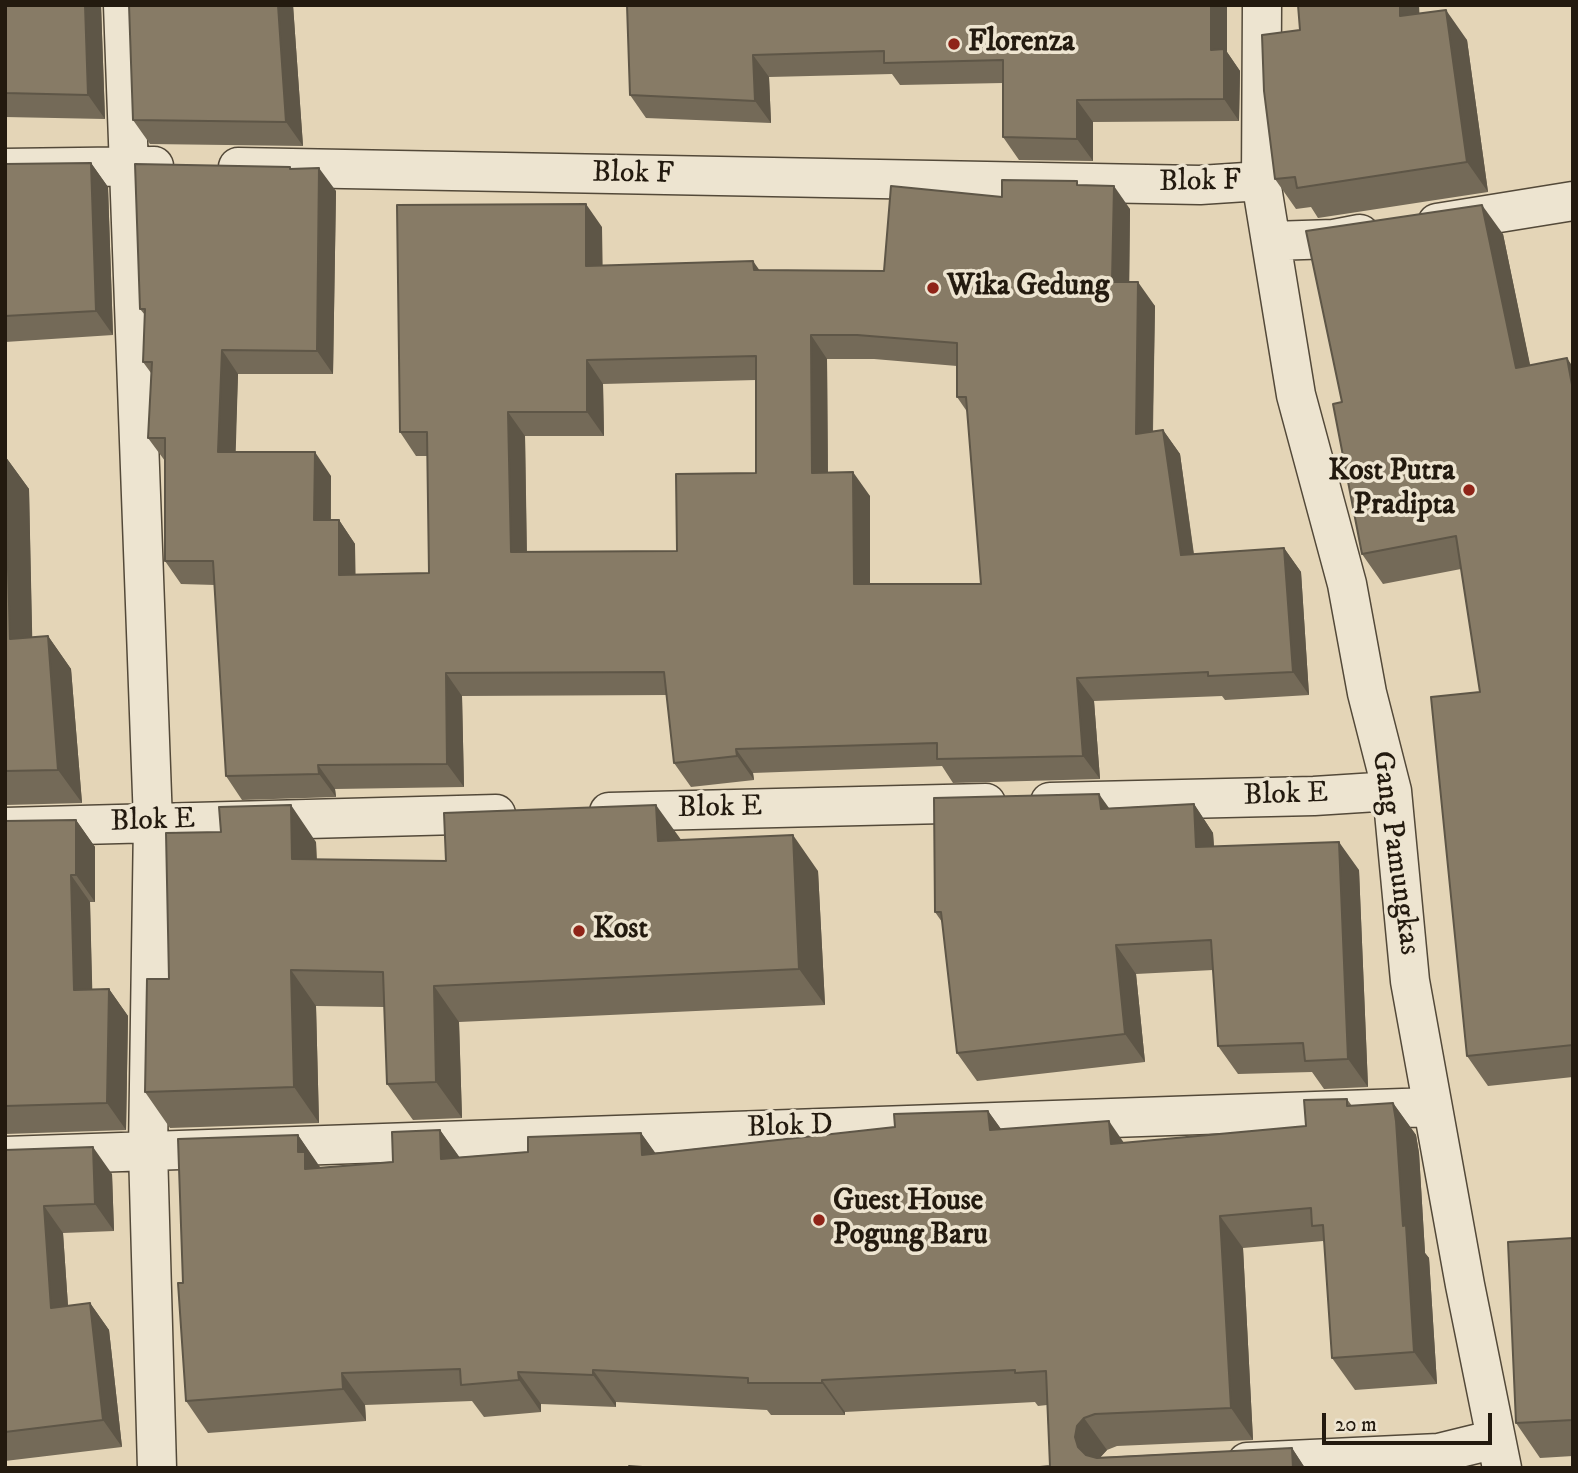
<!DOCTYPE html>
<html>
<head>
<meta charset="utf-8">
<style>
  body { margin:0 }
  #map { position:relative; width:1578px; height:1473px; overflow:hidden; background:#e4d5b7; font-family:"IM FELL DW Pica",serif }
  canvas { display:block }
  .frame { position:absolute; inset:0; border:7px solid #231a0f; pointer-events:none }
  .scale { position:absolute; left:1322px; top:1413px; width:170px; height:32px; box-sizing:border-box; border:4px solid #231a0f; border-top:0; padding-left:9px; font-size:21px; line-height:24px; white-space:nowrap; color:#231a0f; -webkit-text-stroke:5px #ede4d0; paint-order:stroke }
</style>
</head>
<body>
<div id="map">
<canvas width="1578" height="1473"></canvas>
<div class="frame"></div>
<div class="scale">20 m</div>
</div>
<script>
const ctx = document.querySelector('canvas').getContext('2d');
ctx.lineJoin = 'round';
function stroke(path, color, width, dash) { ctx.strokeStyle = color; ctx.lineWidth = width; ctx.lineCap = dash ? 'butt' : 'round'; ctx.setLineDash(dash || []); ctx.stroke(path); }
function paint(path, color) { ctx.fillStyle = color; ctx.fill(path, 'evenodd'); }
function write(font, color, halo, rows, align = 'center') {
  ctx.font = font + ' "IM FELL DW Pica",serif'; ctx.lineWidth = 7; ctx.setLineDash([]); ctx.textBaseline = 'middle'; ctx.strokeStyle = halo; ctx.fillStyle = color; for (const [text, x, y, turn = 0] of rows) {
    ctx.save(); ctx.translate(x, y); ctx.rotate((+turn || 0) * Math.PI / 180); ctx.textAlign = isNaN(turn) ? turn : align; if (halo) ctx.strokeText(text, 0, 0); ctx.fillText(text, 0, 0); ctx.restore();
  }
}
const minor = new Path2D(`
  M123 5 153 822 148 1150 157 1468
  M1262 5 1261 181 1296 395 1347 584 1367 693 1392 791 1410 981 1465 1285 1502 1468
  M238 167 1200 185 1261 181
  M5 168 154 166
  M1437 223 1573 201
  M1272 241 1334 239 1360 234
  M1050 802 1314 796 1392 791
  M609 812 986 803
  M5 827 496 814
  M5 1156 1432 1107
  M1247 1462 1439 1453 1496 1439`);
const wall = new Path2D(`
  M5 5H101L105 119 5 117Z
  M293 5 303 146 150 144 133 120Z
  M627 5H1227V52L1240 71 1239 121 1093 122V161L1019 160 1003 137V83L900 85 892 74 769 77 771 123 646 118 630 95Z
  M1298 5H1419V13L1467 40 1488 192 1318 218 1311 207 1296 209 1275 179 1300 30Z
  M91 163 108 187 113 335 5 342V164Z
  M290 167 291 169 336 191 333 374H238L235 452 331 476V520H339L355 544V575L429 573 427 456H416L400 432 602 227V265L760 270 884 271 1002 197 1080 185 1130 209 1129 282 1155 306 1153 432 1163 430 1180 454 1194 554 1284 548 1301 572 1309 695 1225 700 1222 696 1094 701 1100 779 953 783 942 766 753 773 754 780 691 787 674 763 667 695 462 696 464 787 335 789 336 797 242 800 226 776 215 585 181 584 165 561V461L148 438 151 373 143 362 145 315 140 309ZM827 359H874L957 366V397L968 413 981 584H870V496L828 473ZM756 380V473L677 551 527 552 525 436H604L603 384Z
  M1503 234 1530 366 1573 367V1077L1488 1086 1467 1056 1480 692 1461 569 1383 584 1362 554 1342 402Z
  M5 456 29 489 32 637 48 636 71 669 82 803 5 805Z
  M1194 804 1213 833 1214 847 1359 870 1368 1087 1324 1089 1312 1072 1238 1074 1218 1046 1213 970 1136 974 1145 1062 977 1081 957 1053 942 922 935 912 1109 808Z
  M76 820 95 847V902H90L92 990 109 989 128 1016 126 1130 5 1134V821Z
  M681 840 818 871 825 1005 459 1022 462 1118 413 1120 387 1084 385 1007 316 1006 319 1123 170 1128 145 1092 169 979 316 842 317 859 446 861Z
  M1347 1099 1352 1106 1393 1103 1416 1135 1419 1153 1425 1253 1429 1258 1437 1384 1355 1390 1332 1358 1325 1243 1323 1241 1243 1248 1253 1440 1117 1446 1107 1450 1100 1457 1292 1448 1305 1468H1030L1050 1466 1047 1405 1038 1406 1035 1402 845 1412V1415H771L767 1410 616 1402V1407L541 1404V1412L484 1417 472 1401 365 1405 366 1421 208 1433 186 1401 183 1283 298 1135 320 1168 393 1162 440 1130 459 1157 528 1152 641 1133 655 1153 895 1127 988 1111 1001 1129 1124 1143 1306 1126Z
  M5 1150 112 1174 114 1231 63 1233 68 1306 90 1303 109 1330 122 1447 5 1461Z
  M1573 1238V1456L1540 1458 1516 1423Z`);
const shadedWall = new Path2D(`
  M85 5H101L105 119 88 95Z
  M278 5H293L303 146 286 122Z
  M1211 5H1227V52L1240 71 1239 121 1224 99 1211 50Z
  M1400 5H1419L1421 46 1400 16Z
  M1446 10 1467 40 1488 192 1467 162Z
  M753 55 769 77 771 123 755 101Z
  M1077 100 1093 122V161L1077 139Z
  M91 163 108 187 113 335 96 311Z
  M319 168 336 191 333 374 317 351Z
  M1114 186 1130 209 1129 305 1112 282Z
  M586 204 602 227 603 289 586 266Z
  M1482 205 1503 234 1537 398 1516 368Z
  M753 261 770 285 754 270Z
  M1138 282 1155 306 1152 457 1136 434Z
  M811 335 827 359 828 496 812 473Z
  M222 350 238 374 235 476 218 452Z
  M1567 358 1573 367V390Z
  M587 360 603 384 604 436 587 412Z
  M508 412 525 436 527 576 511 552Z
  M1163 430 1180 454 1197 579 1181 555Z
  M315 452 331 476 330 544 314 520Z
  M5 456 29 489 33 672 10 639Z
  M853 472 870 496V608L854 584Z
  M339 520 355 544 356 599 339 575Z
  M1284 548 1301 572 1309 695 1293 672Z
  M48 636 71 669 82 803 58 770Z
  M446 673 462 696 464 787 447 764Z
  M1077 678 1094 701 1100 779 1083 756Z
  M736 749 753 773 754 780 737 756Z
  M318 765 335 789 336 797 319 774Z
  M1099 794 1119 822 1101 809Z
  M1194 804 1213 833 1216 876 1196 847Z
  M291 805 316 842 317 895 292 859Z
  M656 805 682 841H658Z
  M76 820 95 847V902L76 875Z
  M793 835 818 871 825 1005 799 969Z
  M1339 842 1359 870 1368 1087 1348 1059Z
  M71 875 90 902 93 1017 74 990Z
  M1116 945 1136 974 1145 1062 1125 1034Z
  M291 970 316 1006 319 1123 294 1087Z
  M434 986 459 1022 462 1118 436 1082Z
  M109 989 128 1016 126 1130 107 1103Z
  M1393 1103 1416 1135 1419 1153 1425 1253 1429 1258 1437 1384 1414 1352Z
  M988 1111 1011 1143 990 1130Z
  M1109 1121 1131 1153 1111 1144Z
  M440 1130 463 1162 441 1159Z
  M641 1133 664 1165 642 1155Z
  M298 1135 320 1167 321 1175 305 1169 298 1152Z
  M93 1147 112 1174 114 1231 95 1204Z
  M44 1206 63 1233 70 1335 51 1308Z
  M1220 1216 1243 1248 1253 1440 1231 1408Z
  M90 1303 109 1330 122 1447 103 1420Z
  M593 1370 616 1402V1407L593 1375Z
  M518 1372 541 1404V1412L519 1380Z
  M342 1373 365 1405 366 1421 343 1389Z
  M822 1380 845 1412V1415L822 1383Z
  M1084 1418 1107 1450 1099 1459 1098 1468 1078 1447 1075 1437 1077 1426Z
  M1292 1448 1305 1468H1293Z`);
const building = new Path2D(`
  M5 5H85L88 95 5 93Z
  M129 5H278L286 122 133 120Z
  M627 5H1211V50L1224 49V99L1077 100V139L1003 137V60L884 63V51L753 55 755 101 630 95Z
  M1298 5H1400V16L1446 10 1467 162 1297 188 1295 177 1275 179 1264 91 1262 35 1300 30Z
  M91 163 96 311 5 316V164Z
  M135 164 290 167V169L319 168 317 351 222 350 218 452H315L314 520H339V575L429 573 427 432H400L397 205 586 204V266L753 261 754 270 884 271 891 186 1002 197V180L1077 181V185L1114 186 1112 282H1138L1136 434 1163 430 1181 555 1284 548 1293 672 1208 676V672L1077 678 1083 756 937 759V743L736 749 737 756 674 763 664 672 446 673 447 764 318 765 319 774 226 776 213 561H165V438H148L152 362H143L145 309H140ZM811 335H857L957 343V397H966L981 584H854L853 472 812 473ZM756 356V473L676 474 677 551 511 552 508 412H587V360Z
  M1482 205 1516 368 1567 358 1573 390V1045L1467 1056 1431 697 1480 692 1456 536 1362 554 1333 404 1342 402 1306 231Z
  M5 463 10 639 48 636 58 770 5 771Z
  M1099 794 1101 809 1194 804 1196 847 1339 842 1348 1059 1305 1061 1303 1043 1218 1046 1211 940 1116 945 1125 1034 957 1053 941 912H935L934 798Z
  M291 805 292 859 446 861 444 813 656 805 658 841 793 835 799 969 434 986 436 1082 387 1084 383 972 291 970 294 1087 145 1092 147 979H169L166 833 221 832 219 807Z
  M76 820V875H71L74 990 109 989 107 1103 5 1106V821Z
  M1347 1099V1106L1393 1103 1396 1121 1403 1226 1406 1225 1414 1352 1332 1358 1323 1225 1312 1226 1311 1208 1220 1216 1231 1408 1095 1414 1084 1418 1077 1426 1075 1437 1078 1447 1086 1455 1097 1458 1292 1448 1293 1468H1030L1050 1466 1046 1371 1015 1373V1370L822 1380V1383H748V1378L593 1370V1375L518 1372 519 1380 461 1385 460 1369 342 1373 343 1389 186 1401 178 1283H183L178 1139 298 1135V1152H305V1169L393 1162 392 1132 440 1130 441 1159 528 1152V1137L641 1133 642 1155 895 1127 894 1114 988 1111 990 1130 1109 1121 1111 1144 1306 1126 1304 1100Z
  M93 1147 95 1204 44 1206 51 1308 90 1303 103 1420 5 1432V1150Z
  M1573 1238V1420L1516 1423 1508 1242Z
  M629 1466 656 1468H629Z`);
const markers = [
  [954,44,7,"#8f2418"],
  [933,288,7,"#8f2418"],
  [1469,490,7,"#8f2418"],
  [579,931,7,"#8f2418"],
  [819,1220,7,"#8f2418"]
];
const poiNames = [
  ["Florenza",968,44],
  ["Wika Gedung",947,288],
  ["Kost Putra",1455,473,"right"],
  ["Pradipta",1455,507,"right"],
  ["Kost",593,931],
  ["Guest House",833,1203],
  ["Pogung Baru",833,1237]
];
const streetNames = [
  ["Blok F",633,175,1],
  ["Blok F",1200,183,-1],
  ["Blok E",1286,796,-2],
  ["Blok E",720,809,-1],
  ["Blok E",153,822,-2],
  ["Gang Pamungkas",1394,853,82],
  ["Blok D",790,1128,-2]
];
stroke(minor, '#534939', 41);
stroke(minor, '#ede4d0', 38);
paint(wall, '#746a58');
paint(shadedWall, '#5e5647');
paint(building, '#877b66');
stroke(building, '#5e5647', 2);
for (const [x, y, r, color] of markers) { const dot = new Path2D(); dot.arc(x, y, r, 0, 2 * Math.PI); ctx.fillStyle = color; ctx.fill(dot); stroke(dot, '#ede4d0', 2.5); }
write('bold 30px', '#231a0f', '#ede4d0', poiNames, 'left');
write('30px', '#231a0f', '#ede4d0', streetNames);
</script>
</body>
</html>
